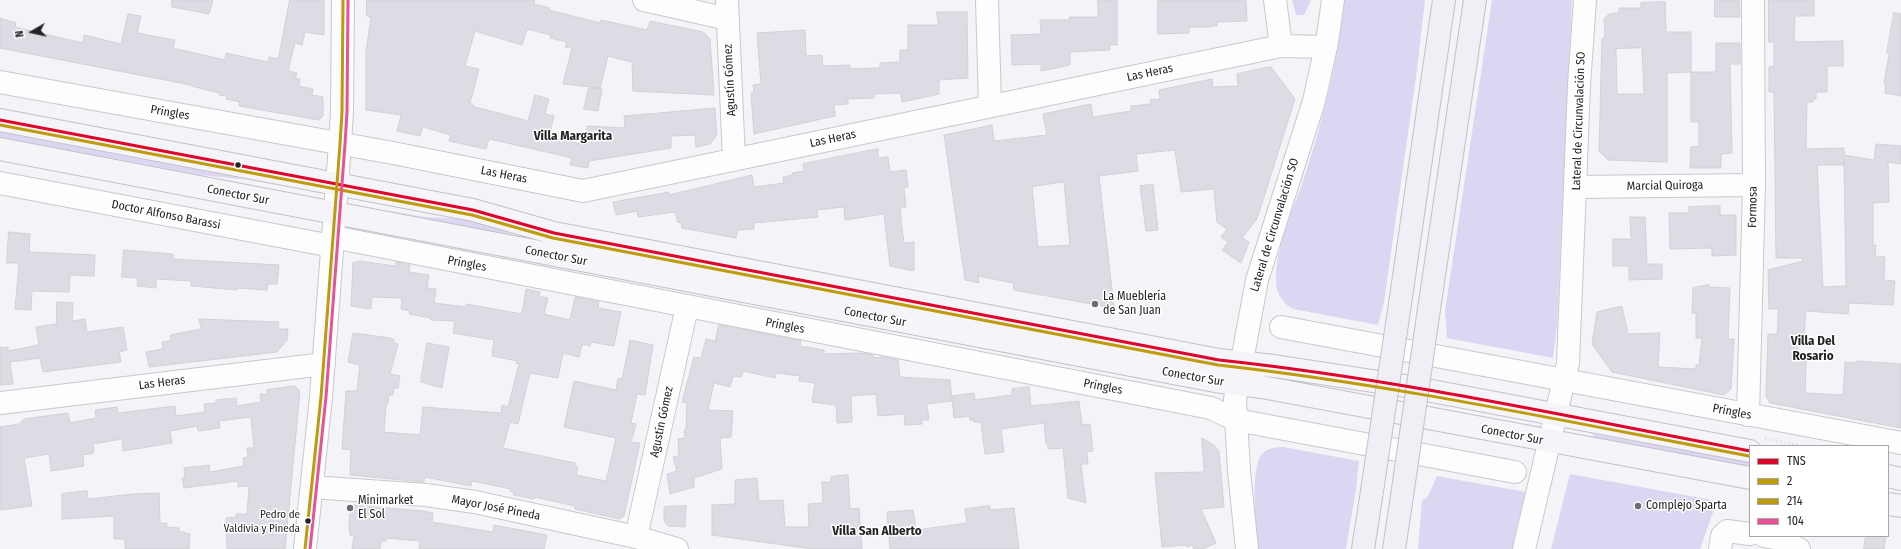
<!DOCTYPE html>
<html>
<head>
<meta charset="utf-8">
<style>
  body { margin:0 }
  #map { position:relative; width:1901px; height:549px; overflow:hidden; background:#f4f3f8; font-family:"Fira Sans Condensed",sans-serif }
  canvas { display:block }
  .legend { position:absolute; left:1749px; top:445px; width:140px; height:92px; box-sizing:border-box; background:#fff; border:1px solid #a7a7a8; margin:0; padding:5px 7px; list-style:none; font-size:12px; color:#242326 }
  .legend li { display:flex; align-items:center; gap:8px; height:20px }
  .legend b { width:20px; border:1px solid #a7a7a8 }
  .north { position:absolute; left:12px; top:12px; width:40px; height:40px; -webkit-text-stroke:3px #fff; paint-order:stroke; rotate:261deg; font-size:11px; font-weight:700; line-height:16px; text-align:center; color:#242326 }
  .north::after { content:''; display:block; margin:auto; width:14px; height:18px; background:#242326; clip-path:polygon(50% 0,100% 100%,50% 72%,0 100%) }
</style>
</head>
<body>
<div id="map">
<canvas width="1901" height="549"></canvas>
<ul class="legend">
<li><b style="height:5px;background:#de042c"></b>TNS</li>
<li><b style="height:5px;background:#bd9b0b"></b>2</li>
<li><b style="height:5px;background:#bd9b0b"></b>214</li>
<li><b style="height:5px;background:#e95297"></b>104</li>
</ul>
<div class="north">N</div>
</div>
<script>
const ctx = document.querySelector('canvas').getContext('2d');
ctx.lineJoin = 'round';
function paint(path, color) { ctx.fillStyle = color; ctx.fill(path, 'evenodd'); }
function stroke(path, color, width, dash) { ctx.strokeStyle = color; ctx.lineWidth = width; ctx.lineCap = dash ? 'butt' : 'round'; ctx.setLineDash(dash || []); ctx.stroke(path); }
function write(font, color, halo, rows, align = 'center') {
  ctx.font = font + ' "Fira Sans Condensed",sans-serif'; ctx.lineWidth = 3; ctx.setLineDash([]); ctx.textBaseline = 'middle'; ctx.strokeStyle = halo; ctx.fillStyle = color; for (const [text, x, y, turn = 0] of rows) {
    ctx.save(); ctx.translate(x, y); ctx.rotate((+turn || 0) * Math.PI / 180); ctx.textAlign = isNaN(turn) ? turn : align; if (halo) ctx.strokeText(text, 0, 0); ctx.fillText(text, 0, 0); ctx.restore();
  }
}
const green = new Path2D(`
  M1292 0H1311L1304 15H1296Z
  M1345 0H1425L1416 77 1384 302 1378 325 1293 309C1282 303 1276 293 1276 280 1276 243 1295 207 1306 172 1324 116 1338 59 1345 0Z
  M1492 0H1572L1557 326 1553 358 1447 338 1445 311Z
  M0 132 284 186 250 180 200 175 0 137Z
  M385 210 425 217 463 219 493 227 530 241 475 228Z
  M1593 434 1750 462V468L1592 439Z
  M1283 447 1359 461 1356 489 1346 549H1258C1256 529 1250 472 1261 455 1266 448 1276 447 1283 447Z
  M1570 474 1717 501 1700 549H1551Z
  M1437 476 1525 492 1512 549H1418L1422 500 1427 498Z`);
const building = new Path2D(`
  M172 0H213L209 14 172 7Z
  M290 0H324V35L305 32 302 45 295 43 288 71 297 73 295 78 300 79 299 86 313 89 312 95 323 97V116L319 120 239 106 240 102 226 99 227 96 219 95 220 93 191 86V85L0 48V18L16 23 15 27 83 43 84 35 121 44 128 14 141 16 137 33 175 40 173 48 225 60 226 53 268 62 269 57 278 59Z
  M367 0H535L534 4 550 8 549 10 600 23 601 20 647 30 650 21 703 32 710 39 714 95 633 91 632 62 608 56 600 88 563 84 572 48 565 47 567 42 550 38 551 35 527 29 522 45 475 31 465 66 479 69 470 103 473 104 472 106 528 121 535 95 549 99 545 114 554 116 549 136 581 144 583 134H586L587 126 625 128 624 116 715 108 717 135 710 144 696 147 695 135 671 136V148L589 161 588 168 570 165 572 158 560 155 489 139 486 149 449 141 451 135 423 127 420 136 397 131 401 115 366 110V51L371 17 367 16Z
  M1098 0H1117V45H1110V50L1070 52V65L1041 71V64L1012 65 1011 35 1041 34 1040 20H1070L1069 17H1098Z
  M1158 0H1246L1247 21 1217 22V26H1211V27H1189V33L1158 34Z
  M1715 0H1739L1740 17H1715Z
  M1769 0H1814V16H1795L1794 42 1843 41V66H1827V92H1816V99H1813V102H1807L1806 149 1844 148V155L1874 160 1876 144 1901 146V164L1888 162 1889 202 1873 203V246L1876 245 1875 256 1885 257 1884 280 1895 281 1893 305 1849 303 1848 314 1806 311 1804 336H1798L1797 360 1806 361 1805 393 1843 395 1845 362 1855 363 1856 361 1901 364V428L1770 403 1766 396 1768 334H1777L1778 321V309H1769L1768 270 1803 261 1802 258H1776L1774 92H1769V67L1774 66V42H1769ZM1844 159 1846 286 1823 287 1817 165H1844Z
  M1665 2 1666 32H1691V72H1716V43H1740V64H1730L1732 153 1721 154V168H1690L1691 147 1699 146V122H1691V72L1667 73V162L1608 160 1599 151 1602 38H1605L1604 19 1609 14 1619 13V8H1641V3ZM1642 48 1644 94H1617L1616 49Z
  M937 12H967L968 78 939 80V94L902 102 901 93 874 94V98L848 99V104L834 105 835 116 754 134 751 93H754L753 85 761 84 757 33 805 30 806 56 822 55 823 66 850 65V69L880 68V63L900 62V50H908V25H938Z
  M1894 13 1901 14V96L1885 93 1886 84H1884L1889 54 1887 53Z
  M1271 67 1295 99 1257 219 1242 238 1249 242 1241 263 1222 250 1228 242 1221 237 1227 229 1217 222 1214 189 1181 192 1175 150 1136 154 1138 171 1099 176 1114 308 1014 290 1013 283 978 276 979 283 965 280 944 135 992 125 994 141 1047 135 1043 114 1091 104 1093 117 1131 111V106L1151 104 1150 100 1160 99 1159 90 1212 79 1213 87 1238 86 1237 74ZM1064 182 1070 245 1038 247 1032 187Z
  M589 88 602 89 598 111 584 109Z
  M878 149V158L888 157 890 172 906 170 908 187H904L906 207H900L902 229 904 243 914 242V271L890 266 884 214 845 220 844 207 817 210 818 217 754 223V229L738 230 736 238 682 228 681 222 678 223 675 212 638 217 637 211 616 215 613 202 669 192V195L752 175 754 187 784 183 783 177 793 175 792 173 804 171 803 164Z
  M1153 185 1158 230 1146 231 1140 186Z
  M1720 206V215H1736V255L1712 256V248L1670 249 1669 213H1689V207Z
  M1630 217H1645L1647 264H1662V279L1629 280V266H1613V239H1631Z
  M9 232 30 234 29 252 95 255 94 276 70 275 69 292 32 291 31 310 15 309 19 263H7Z
  M124 250 173 254V259L279 265 277 284H268L267 290 237 288V290L191 286V281L156 279V288L137 286 138 278 122 277Z
  M360 261 395 266 396 262 410 265 409 272 429 275 427 288 436 289 434 303 466 307V304L522 314 526 289 540 292 539 296 548 298 544 314 570 320 575 297 599 302 598 308 621 312 614 346 591 342 590 346 582 344 579 357 563 353 558 378 530 373 518 424 510 422 503 448 575 463 574 466 578 467 576 475 606 481 616 438 564 427 574 381 616 390 618 378 622 379 630 340 653 345 645 395 637 394 631 423 636 424 631 442 640 443 624 516 619 519 575 509V506L535 497 534 499 513 495 514 492 510 491 511 489 472 481 471 486 425 477 424 482 350 475 351 450 342 449 346 391H357L360 365 348 362 353 333 391 338 394 340V343L398 344 390 374 400 376 398 388H394L393 395H389L388 404H386L384 432 420 435 423 407 501 413 502 405 508 407 519 364 516 363 517 361 492 356 494 340 453 333 455 321 431 320V318L409 314 410 311 401 309 402 298 372 297 371 309 351 306 353 263Z
  M1709 285V287L1730 288 1728 339H1734L1731 389 1724 395 1612 372 1592 344 1597 312 1622 306 1628 334 1660 333 1658 367 1696 369V365H1699L1702 338H1696V313H1692L1693 288Z
  M57 302 73 303 72 321 85 319 87 332 123 327 127 350 119 352 121 362 43 372 40 358 10 362 13 384 0 385V348L8 347V351L39 345 36 327 56 324Z
  M199 319 279 322 278 329H288L287 340 277 352 149 367 146 352 163 349 162 342 171 341 170 335 201 329Z
  M719 325 801 341 800 346 824 350V354L862 353 873 355 874 358 883 357 898 360 900 377 950 380 952 401 927 404 929 420H921L922 424 905 425 904 414 878 416 876 394 851 396 852 422 837 423 836 405 812 402 815 383 799 381 800 376 776 373 775 378 743 371 741 377 733 376 730 387 714 383 708 410 733 411 731 437 720 438 722 469 694 478V487L670 494 667 474 677 471 673 457 679 456 678 439 685 438 684 431 686 428 687 403 682 402 694 357 701 358 706 339 715 341Z
  M427 343 449 347 442 388 421 382Z
  M295 386 300 391 285 549H227L226 518 236 517V514H247L249 486 238 487V481L184 488 182 478 185 477 184 468 209 465 210 472 244 466 243 458 248 457 247 448H254L251 417 219 421 220 428 198 431 197 426 170 431 172 443 123 451 122 439 93 444 94 453 83 455 84 466 51 471 49 454 24 458 32 506 0 510V427L19 424 24 419 68 413 70 423 96 418 95 410 117 407 118 413 175 406 176 416 205 412 204 404 216 403V400L236 398 237 406 261 402 260 394H267V390Z
  M1029 387 1031 406 1079 401 1082 425 1090 424 1093 451 1087 452 1088 464H1081L1086 503 1068 498 1063 448 1048 449V444H1046L1044 423 1001 429 1004 452 985 454 981 422H974L973 420H970L969 416 954 418 952 396 974 393 975 400 1012 395V389Z
  M1202 438 1214 445 1219 451 1224 507 1201 509 1216 543 1203 549H1194L1192 545 1187 547 1186 545 1162 547 1155 473 1204 472Z
  M848 475 850 509 859 508 862 549H812L712 535V505L735 504V480L757 478 759 501 783 500 785 527H809L808 504 823 503 822 482H831V477Z
  M87 491 88 499 133 494 159 493 160 523H167L166 527 179 528V531L190 534 189 549H125V539H114V516L62 519V494Z
  M351 505 423 511 433 513 432 522 474 529 493 532 494 525 547 535 544 549H419L420 541 386 538V541H381L380 549H352L354 536 350 535 349 525Z
  M686 506 685 527 668 526 664 521V507Z
  M990 506V510L1014 508 1019 549H890L887 512 913 510 916 530 967 523 965 509Z
  M1866 536H1886L1884 549H1864Z`);
const path = new Path2D(`
  M1765 439 1800 445`);
const minor = new Path2D(`
  M644 0 728 19
  M727 0 734 160
  M987 0 990 105
  M1275 0 1281 46
  M0 82 393 153 583 191 1281 46 1326 47
  M0 183 332 246
  M1576 187 1754 185
  M333 237 1211 408 1236 420 1515 472
  M1281 327 1901 443
  M0 403 324 364
  M1748 415 1754 185 1753 0
  M312 487 426 495 475 502 636 537 677 549
  M1764 536 1780 539 1799 549
  M636 537 687 307
  M305 549 321 397 340 144 342 112 343 0
  M1247 549 1239 471 1235 399 1257 280 1314 101 1327 42 1333 0
  M1524 549 1568 363 1579 85 1585 0
  M1720 549 1722 536 1727 531 1750 534`);
const major = new Path2D(`
  M0 120 473 210 554 233 1219 360 1274 366 1405 386 1750 451
  M0 149 1215 381 1262 387 1750 478
  M1888 476 1901 479
  M1888 504 1901 506`);
const highway = new Path2D(`
  M1400 304 1444 0
  M1429 309 1475 0
  M1363 549 1372 491
  M1394 549 1402 496`);
const highwayBridge = new Path2D(`
  M1372 491 1400 304
  M1402 496 1429 309`);
const bus1 = new Path2D(`
  M0 120 473 210 554 233 1219 360C1398 379 1574 418 1750 451`);
const bus2 = new Path2D(`
  M0 125 472 215 553 238 1218 365C1397 385 1573 423 1749 456`);
const bus3 = new Path2D(`
  M305 549 321 397 340 144 342 112 343 0`);
const bus4 = new Path2D(`
  M310 549 326 397 345 144 347 112 348 0`);
const markers = [
  [238,165,3.5,"#242326"],
  [1095,304,4,"#6d6c70"],
  [1638,506,4,"#6d6c70"],
  [350,508,4,"#6d6c70"],
  [308,521,3.5,"#242326"]
];
const busNames = [
  ["Pedro de",300,515],
  ["Valdivia y Pineda",300,529]
];
const streetNames = [
  ["Las Heras",1150,73,-12],
  ["Agustín Gómez",730,80,-93],
  ["Pringles",170,113,10],
  ["Lateral de Circunvalación SO",1579,121,-88],
  ["Las Heras",833,139,-12],
  ["Las Heras",504,175,11],
  ["Marcial Quiroga",1665,186,-1],
  ["Conector Sur",238,195,11],
  ["Formosa",1753,207,-89],
  ["Doctor Alfonso Barassi",166,215,11],
  ["Lateral de Circunvalación SO",1275,225,-73],
  ["Conector Sur",556,256,11],
  ["Pringles",467,264,11],
  ["Conector Sur",875,317,11],
  ["Pringles",785,326,11],
  ["Conector Sur",1193,377,10],
  ["Las Heras",162,383,-7],
  ["Pringles",1103,387,11],
  ["Pringles",1732,412,11],
  ["Agustín Gómez",662,422,-78],
  ["Conector Sur",1512,435,11],
  ["Mayor José Pineda",496,508,11]
];
const poiNames = [
  ["La Mueblería",1103,297],
  ["de San Juan",1103,311],
  ["Minimarket",358,501],
  ["El Sol",358,515],
  ["Complejo Sparta",1646,506]
];
const neighbourhoodNames = [
  ["Villa Margarita",573,136],
  ["Villa Del",1813,341],
  ["Rosario",1813,356],
  ["Villa San Alberto",877,531]
];
paint(green, '#ddd6f2');
paint(building, '#dddbe4');
stroke(building, '#d2d1d5', 1);
stroke(minor, '#c9c8cc', 24);
stroke(major, '#c2c0c8', 24);
stroke(highway, '#c2c0c8', 24);
stroke(path, '#d8d8d9', 2.5, [1, 3]);
stroke(minor, '#fdfdfe', 22);
stroke(major, '#f5f4f8', 22);
stroke(highway, '#f0eff5', 22);
stroke(highwayBridge, '#c2c0c8', 24, []);
stroke(highwayBridge, '#f0eff5', 22);
stroke(bus1, '#de042c', 3);
stroke(bus2, '#bd9b0b', 3);
stroke(bus3, '#bd9b0b', 3);
stroke(bus4, '#e95297', 3);
for (const [x, y, r, color] of markers) { const dot = new Path2D(); dot.arc(x, y, r, 0, 2 * Math.PI); ctx.fillStyle = color; ctx.fill(dot); stroke(dot, '#fff', 1.5); }
write('11px', '#242326', '#fff', busNames, 'right');
write('12px', '#242326', '#fff', streetNames);
write('12px', '#242326', '#fff', poiNames, 'left');
write('bold 13px', '#242326', '#fff', neighbourhoodNames);
</script>
</body>
</html>
